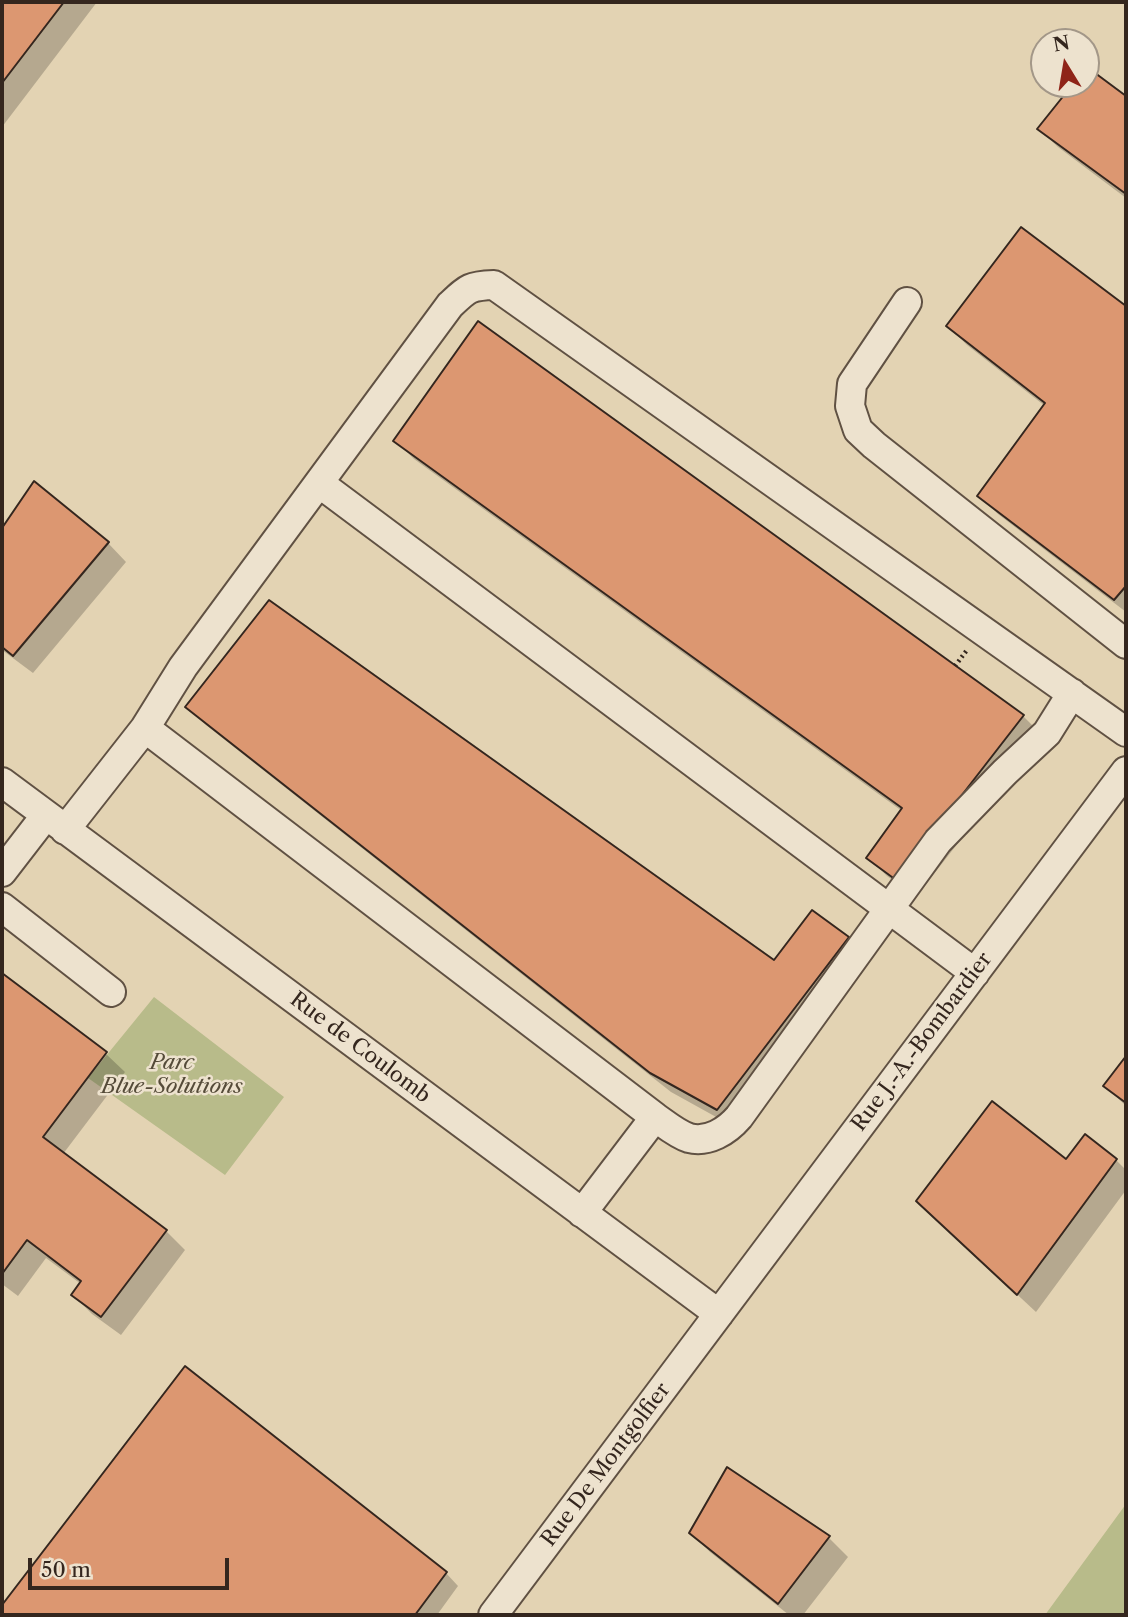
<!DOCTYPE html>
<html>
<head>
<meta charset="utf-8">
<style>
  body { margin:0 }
  #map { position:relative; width:1128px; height:1617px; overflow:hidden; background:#e3d3b3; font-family:"Libre Caslon Text",serif }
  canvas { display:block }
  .frame { position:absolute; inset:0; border:4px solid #34261e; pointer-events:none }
  .north { position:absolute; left:1030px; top:28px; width:70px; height:70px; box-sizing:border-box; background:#ede2ce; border:2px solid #a39788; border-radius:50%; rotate:349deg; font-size:19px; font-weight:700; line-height:28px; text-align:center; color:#34261e }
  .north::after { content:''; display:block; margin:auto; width:24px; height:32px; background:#8f2418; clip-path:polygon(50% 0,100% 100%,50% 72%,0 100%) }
  .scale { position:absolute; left:28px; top:1558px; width:201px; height:32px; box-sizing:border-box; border:4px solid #34261e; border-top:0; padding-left:9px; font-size:21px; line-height:24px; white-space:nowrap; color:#34261e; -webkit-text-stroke:5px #ede2ce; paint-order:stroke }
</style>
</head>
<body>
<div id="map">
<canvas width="1128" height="1617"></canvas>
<div class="frame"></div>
<div class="north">N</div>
<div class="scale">50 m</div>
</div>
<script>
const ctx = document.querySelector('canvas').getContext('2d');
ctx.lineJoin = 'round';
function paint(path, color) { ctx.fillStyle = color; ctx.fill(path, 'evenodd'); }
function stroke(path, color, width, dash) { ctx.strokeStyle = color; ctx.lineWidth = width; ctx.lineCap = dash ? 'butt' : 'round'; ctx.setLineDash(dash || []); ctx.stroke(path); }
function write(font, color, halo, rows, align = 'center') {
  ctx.font = font + ' "Libre Caslon Text",serif'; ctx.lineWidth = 5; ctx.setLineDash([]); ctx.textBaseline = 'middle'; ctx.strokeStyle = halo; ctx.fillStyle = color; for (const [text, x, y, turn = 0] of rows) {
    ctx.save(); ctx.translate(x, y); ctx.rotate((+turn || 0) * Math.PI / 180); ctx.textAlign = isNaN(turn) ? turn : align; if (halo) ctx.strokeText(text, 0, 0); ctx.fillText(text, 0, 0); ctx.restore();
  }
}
const green = new Path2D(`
  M154 997 284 1097 225 1175 88 1078Z
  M1126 1504V1615H1045Z`);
const shadow = new Path2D(`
  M2 2H97L2 127Z
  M1087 69 1126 98V198L1058 147 1039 129 1075 84H1086Z
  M1021 230 1126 308V612L998 514 979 496 1045 406 967 345 948 326Z
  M395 440 1023 716 1042 735 916 897 887 876 868 857 902 811 414 459Z
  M35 484 108 543 126 562 33 673 2 650V531Z
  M187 706 775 962 812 913 848 939 867 957 736 1128 671 1092 206 725Z
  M2 975 106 1054 125 1072 63 1154 166 1231 185 1250 121 1335 92 1314 73 1295 81 1284 46 1258 18 1296 2 1284Z
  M1126 1059V1106L1105 1086Z
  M1116 1160 1126 1170V1190L1036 1312 937 1220Z
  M185 1368 446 1573 458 1586 437 1615H2V1608Z
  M728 1470 829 1538 848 1557 803 1615H789L710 1552 691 1533Z`);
const building = new Path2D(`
  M2 2H64L2 83Z
  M1087 67 1126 96V194L1037 129 1073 84H1086Z
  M1021 227 1126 306V586L1114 600 977 496 1045 403 946 326Z
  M478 321 1024 715 896 880 866 858 902 808 393 441Z
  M34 481 109 542 13 656 2 647V528Z
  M269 600 774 960 812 910 849 937 717 1110 650 1073 185 707Z
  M2 973 107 1052 43 1137 167 1230 101 1317 71 1295 81 1281 27 1240 2 1274Z
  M1126 1056V1103L1103 1086Z
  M992 1101 1066 1159 1085 1134 1117 1159 1017 1295 916 1201Z
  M185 1366 447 1572 415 1615H2V1605Z
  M727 1467 830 1536 778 1604 689 1533Z`);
const path = new Path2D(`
  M955 666 967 650`);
const minor = new Path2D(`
  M907 302 852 384 850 406 858 430 874 445 1126 644
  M319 483 975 973
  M145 728 183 667 450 305C468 288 469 286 494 285L1126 732
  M2 782 719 1314
  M65 830 145 728 655 1117 582 1213
  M2 872 46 815
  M2 907 111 992
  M655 1117C665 1124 677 1134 689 1138 708 1143 727 1131 739 1117L938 841 1005 772 1047 733 1072 693
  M493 1615 1126 771`);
const streetNames = [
  ["Rue J.-A.-Bombardier",922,1042,-53],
  ["Rue de Coulomb",360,1048,37],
  ["Rue De Montgolfier",606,1465,-53]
];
const parkNames = [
  ["Parc",172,1063],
  ["Blue-Solutions",172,1087]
];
paint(green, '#b8bb8a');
paint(shadow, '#0003');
paint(building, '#dc9771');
stroke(building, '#34261e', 2);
stroke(minor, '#605143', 32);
stroke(path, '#34261e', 4.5, [2, 3.5]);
stroke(minor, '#ede2ce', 28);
write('21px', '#34261e', '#ede2ce', streetNames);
write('italic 21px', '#554b39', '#ede2ce', parkNames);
</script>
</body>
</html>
